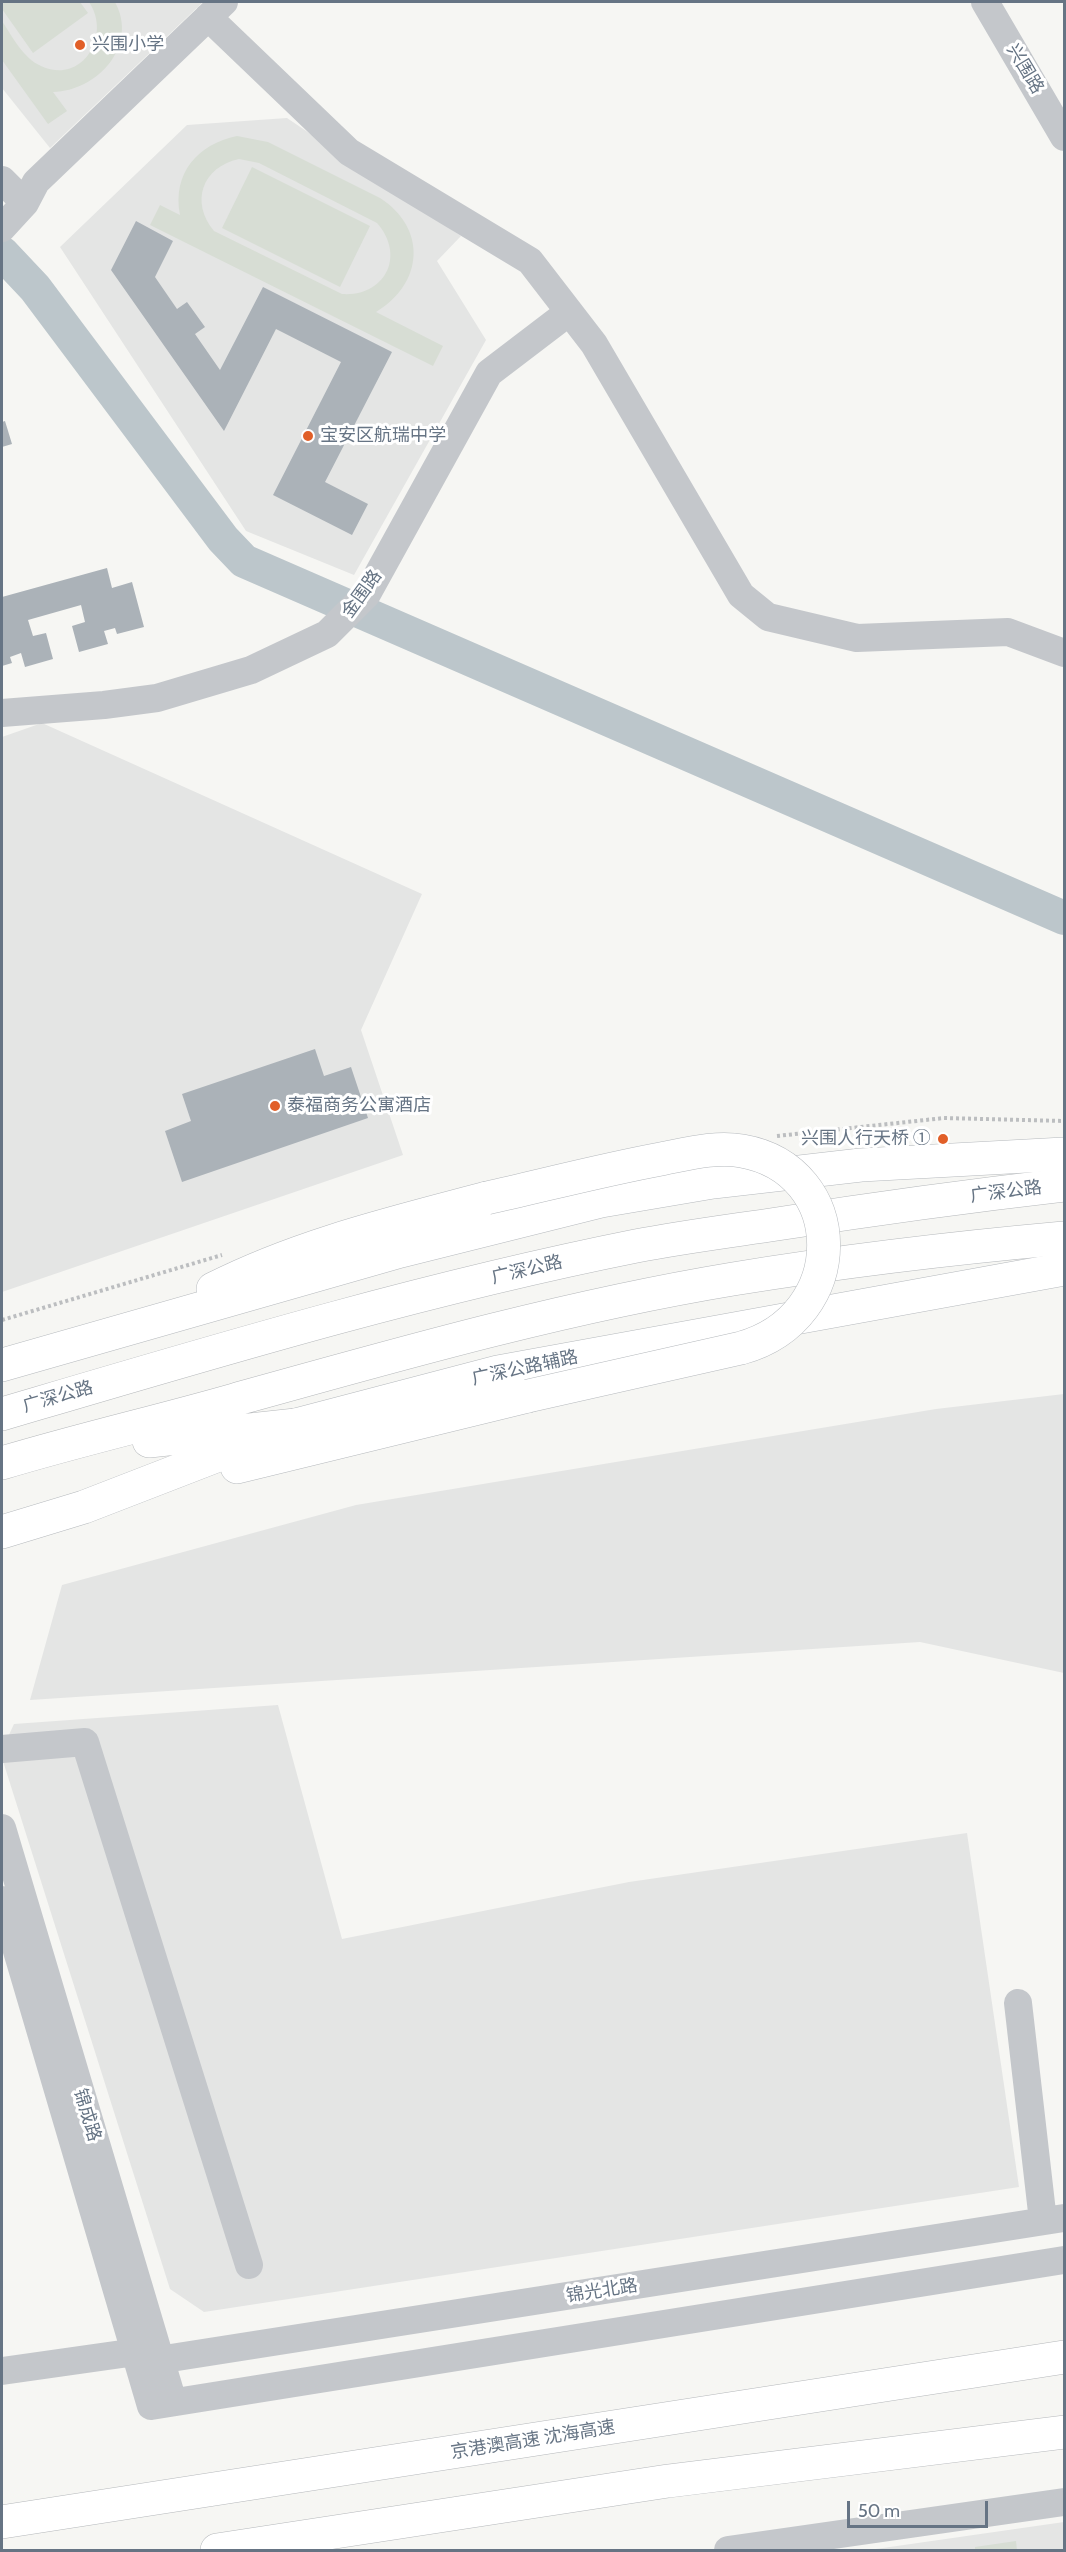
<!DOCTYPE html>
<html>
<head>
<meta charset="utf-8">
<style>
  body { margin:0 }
  #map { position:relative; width:1066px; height:2552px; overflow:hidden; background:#f6f6f3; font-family:Cabin,sans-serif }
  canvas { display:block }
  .frame { position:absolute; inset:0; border:3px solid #667484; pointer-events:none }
  .scale { position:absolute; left:847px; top:2501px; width:141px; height:27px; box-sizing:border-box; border:3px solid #667484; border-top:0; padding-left:8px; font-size:18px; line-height:21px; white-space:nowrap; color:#667484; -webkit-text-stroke:4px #fff; paint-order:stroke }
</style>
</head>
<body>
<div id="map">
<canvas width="1066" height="2552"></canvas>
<div class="frame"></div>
<div class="scale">50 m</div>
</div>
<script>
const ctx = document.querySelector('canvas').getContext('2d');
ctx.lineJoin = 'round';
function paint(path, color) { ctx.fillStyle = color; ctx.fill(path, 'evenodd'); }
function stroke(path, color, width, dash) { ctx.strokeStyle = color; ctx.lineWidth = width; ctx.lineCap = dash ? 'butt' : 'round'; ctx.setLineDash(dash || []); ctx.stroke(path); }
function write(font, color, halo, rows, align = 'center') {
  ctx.font = font + ' Cabin,"Noto Sans SC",sans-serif'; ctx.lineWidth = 6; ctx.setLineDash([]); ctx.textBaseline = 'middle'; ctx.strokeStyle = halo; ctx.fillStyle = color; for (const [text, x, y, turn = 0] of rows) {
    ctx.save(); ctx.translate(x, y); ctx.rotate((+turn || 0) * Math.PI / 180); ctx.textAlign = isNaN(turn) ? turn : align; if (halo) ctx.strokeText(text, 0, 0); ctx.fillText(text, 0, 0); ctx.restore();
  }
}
const built = new Path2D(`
  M2 2H203L50 148 2 88Z
  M287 118 461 236 437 261 486 340 354 575 246 531 60 247 187 125Z
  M42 723 422 894 361 1030 403 1155 2 1292V737Z
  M1064 1394V1673L920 1642 30 1700 62 1585 356 1505 936 1409Z
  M278 1705 342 1939 629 1882 967 1833 1019 2187 204 2312 170 2289 2 1758V1750L14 1724Z
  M1064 2522V2550H869Z`);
const green = new Path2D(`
  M2 2H80L88 13 33 53 2 9Z
  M89 2H115C139 46 97 91 53 92L67 111 48 124 2 60V21C12 36 23 58 41 66 82 85 112 36 89 2Z
  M237 136 268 142 380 198C428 229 423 284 376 312L443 346 433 366 150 225 160 205 180 215C172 173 198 144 237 136ZM239 159 259 163 377 223C406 256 385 297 342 294L214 231C190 202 202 167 239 159Z
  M252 167 370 226 340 287 222 228Z
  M1016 2541 1017 2550H975V2547Z`);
const river = new Path2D(`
  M2 253 35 288 223 539 244 561 1064 918`);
const building = new Path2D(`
  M136 221 173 241 155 277 177 309 187 302 205 327 195 334 220 370 263 287 392 352 325 482 368 504 352 535 273 495 341 362 276 329 224 431 111 270Z
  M5 421 12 444 2 447V422Z
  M107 568 112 588 132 582 144 627 117 634 115 628 104 631 108 644 79 652 72 626 85 622 81 605 28 620 33 636 46 633 53 659 25 667 21 653 10 657 12 663 2 666V597Z
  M315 1049 324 1076 351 1067 368 1118 182 1182 165 1131 191 1121 182 1094Z`);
const path = new Path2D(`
  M777 1136 944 1118 1064 1121
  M2 1320 222 1255`);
const minor = new Path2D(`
  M985 2 1064 137
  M208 17 349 152 530 261 594 344 741 595 768 617 857 638 1008 632 1064 653
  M2 180 25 203
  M2 228 25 203 36 182 224 2
  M2 713 104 705 157 698 251 670 327 634 367 594 489 373 569 312
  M2 1749 85 1742 249 2265
  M2 1828 173 2402
  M2 1900 151 2406 1064 2260
  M1018 2003 1043 2221
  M139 2363 1064 2218
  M2 2371 136 2352
  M728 2550 1064 2502`);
const major = new Path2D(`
  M213 1289C300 1245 393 1223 487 1198
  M2 1365 401 1251 601 1201 713 1182 861 1165 1064 1154
  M237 1467 528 1396
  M2 1532 84 1507 296 1425 498 1372 1064 1269`);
const highway = new Path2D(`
  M2 1414C212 1352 421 1289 636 1246 683 1237 730 1231 777 1224 873 1209 968 1196 1064 1185
  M149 1441 296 1425
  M2 1463C78 1440 157 1422 234 1400 399 1354 564 1307 733 1279 843 1261 953 1248 1064 1238
  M2 2522 1064 2357
  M217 2550 668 2481 1064 2432`);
const majorBridge = new Path2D(`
  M487 1198C545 1185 602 1170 661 1159 687 1154 716 1146 742 1151 850 1170 852 1317 741 1348L528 1396`);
const markers = [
  [80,45,6,"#e15f28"],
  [308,436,6,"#e15f28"],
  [275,1106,6,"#e15f28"],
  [943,1139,6,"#e15f28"]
];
const poiNames = [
  ["兴围小学",92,45],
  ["宝安区航瑞中学",320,436],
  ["泰福商务公寓酒店",287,1106],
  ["兴围人行天桥 ①",931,1139,"right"]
];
const streetNames = [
  ["兴围路",1025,69,59],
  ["金围路",362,594,-54],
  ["广深公路",1006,1192,-7],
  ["广深公路",527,1270,-13],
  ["广深公路辅路",525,1368,-12],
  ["广深公路",58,1397,-16],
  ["锦成路",87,2115,73],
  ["锦光北路",602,2291,-9],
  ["京港澳高速 沈海高速",533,2440,-9]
];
paint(built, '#e4e5e4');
paint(green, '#d7ddd4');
stroke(river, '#bcc6cb', 34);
paint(building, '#abb2b8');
stroke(major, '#b5b9bd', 34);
stroke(highway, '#b5b8bb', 34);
stroke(path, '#bcbec0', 4, [3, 3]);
stroke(minor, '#c4c7cb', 28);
stroke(major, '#fff', 33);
stroke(highway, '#fff', 33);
stroke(majorBridge, '#b5b9bd', 34, []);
stroke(majorBridge, '#fff', 33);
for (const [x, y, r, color] of markers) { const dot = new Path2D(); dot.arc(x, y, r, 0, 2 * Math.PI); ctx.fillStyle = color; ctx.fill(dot); stroke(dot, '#fff', 2); }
write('18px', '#667484', '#fff', poiNames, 'left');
write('18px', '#667484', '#fff', streetNames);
</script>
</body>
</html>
